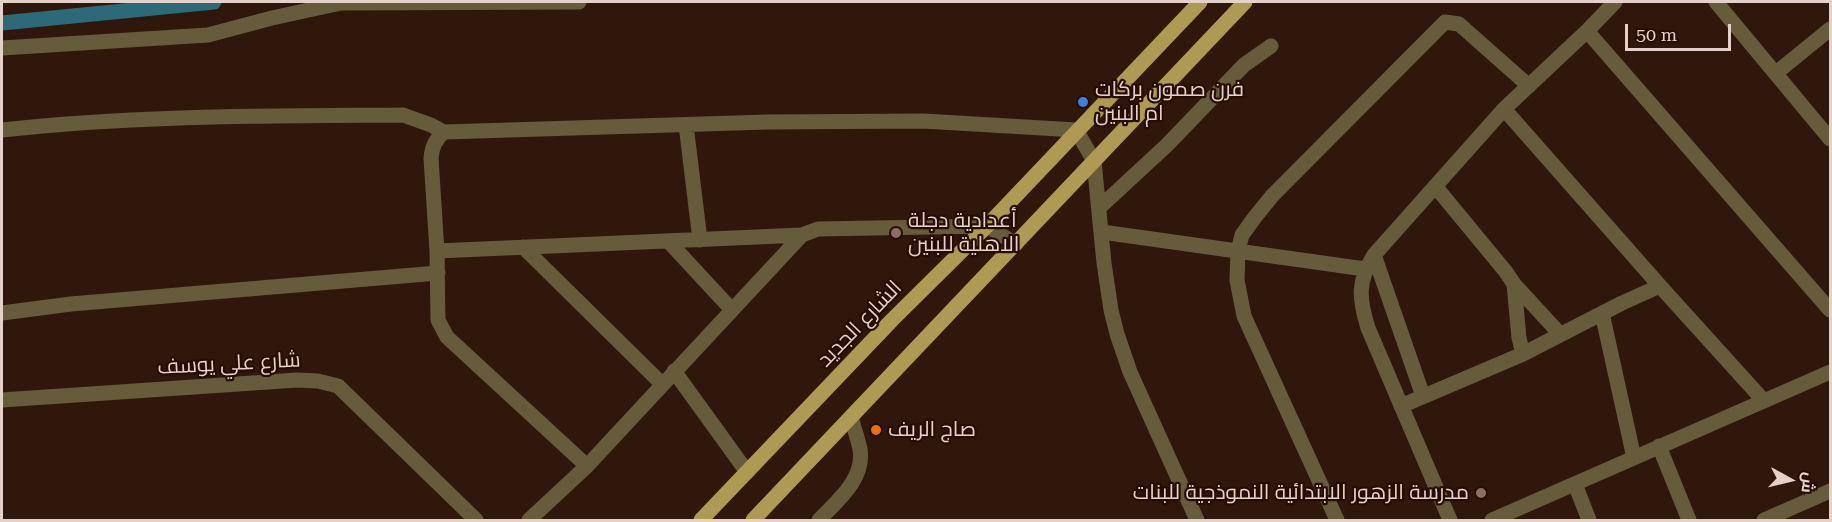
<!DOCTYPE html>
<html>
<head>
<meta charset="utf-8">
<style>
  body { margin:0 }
  #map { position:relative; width:1832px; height:522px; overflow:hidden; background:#30170c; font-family:"Roboto Serif",Cairo,serif }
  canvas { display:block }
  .frame { position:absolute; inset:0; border:3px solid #e4d1ca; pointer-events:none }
  .north { position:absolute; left:1760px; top:450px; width:60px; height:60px; -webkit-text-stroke:4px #260d04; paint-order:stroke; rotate:98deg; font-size:16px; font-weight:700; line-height:24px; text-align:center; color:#e4d1ca }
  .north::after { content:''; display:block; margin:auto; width:21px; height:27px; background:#e4d1ca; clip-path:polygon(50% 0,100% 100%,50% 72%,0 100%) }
  .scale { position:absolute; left:1625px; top:24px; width:106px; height:27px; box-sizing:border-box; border:3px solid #e4d1ca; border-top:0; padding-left:8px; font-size:18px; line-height:21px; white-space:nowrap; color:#e4d1ca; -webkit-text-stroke:4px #260d04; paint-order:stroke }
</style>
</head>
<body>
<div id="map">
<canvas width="1832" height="522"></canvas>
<div class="frame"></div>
<div class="north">ش</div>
<div class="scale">50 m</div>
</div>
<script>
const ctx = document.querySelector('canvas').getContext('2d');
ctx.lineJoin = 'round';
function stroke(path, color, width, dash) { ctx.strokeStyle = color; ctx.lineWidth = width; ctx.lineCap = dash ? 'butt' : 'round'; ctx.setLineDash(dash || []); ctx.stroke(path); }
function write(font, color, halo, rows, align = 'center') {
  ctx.font = font + ' "Roboto Serif",Cairo,serif'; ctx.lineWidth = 4.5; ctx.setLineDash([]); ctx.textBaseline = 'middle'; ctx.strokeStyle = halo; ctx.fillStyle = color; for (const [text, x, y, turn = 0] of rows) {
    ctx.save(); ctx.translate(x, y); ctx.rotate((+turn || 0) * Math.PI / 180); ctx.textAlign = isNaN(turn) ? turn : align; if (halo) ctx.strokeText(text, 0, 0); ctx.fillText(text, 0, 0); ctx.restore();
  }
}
const canal = new Path2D(`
  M2 23 214 2`);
const minor = new Path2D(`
  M1615 2 1587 31 1830 310
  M1716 2 1830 139
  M2 48 208 35 272 18 341 3 579 2
  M1776 73 1830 29
  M1504 109 1660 286 1764 401
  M686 125 700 240
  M2 130C135 115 269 116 403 115L431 125 444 132
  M1100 207 1167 145 1244 65 1271 46
  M1102 232 1365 269
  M669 242 732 310
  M523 247 662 384
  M437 251 802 235
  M1374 255 1423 396
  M1514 284 1560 334
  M2 313 71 304 438 273
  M1602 313 1634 458
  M1523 354 1622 303 1660 286
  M674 371 747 472
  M2 400 297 380 318 381 338 386 476 520
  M1401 406 1523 354 1519 338 1514 284 1506 272 1435 186
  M1659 446 1689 520
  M587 466 802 235 818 229 987 226 1016 244
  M1575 484 1589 520
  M529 520 587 466 447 337 438 320 437 251 431 158C432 147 435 140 444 132L767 122 923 121 1076 130 1094 161 1104 263 1111 310 1117 334 1130 372 1197 520
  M819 520C837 501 865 479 860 449 858 439 854 428 851 417
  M1337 520 1244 316 1237 280 1238 251 1242 235 1255 217 1272 196 1445 22 1459 24 1529 86
  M1450 520 1368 328C1359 299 1357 282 1374 255L1504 109 1587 31
  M1492 520 1830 372
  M1764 520 1830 491`);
const major = new Path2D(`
  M701 520 892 320 987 226 1200 2
  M753 520 1245 2`);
const markers = [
  [1083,102,6,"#3f7fe0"],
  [896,233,6,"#8d6e63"],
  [876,430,6,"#e8710a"],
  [1481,493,6,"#8d6e63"]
];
const poiNames = [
  ["فرن صمون بركات",1095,90],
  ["ام البنين",1095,114],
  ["أعدادية دجلة",908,221],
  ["الاهلية للبنين",908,245],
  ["صاج الريف",888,430],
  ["مدرسة الزهور الابتدائية النموذجية للبنات",1469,493,"right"]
];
const streetNames = [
  ["الشارع الجديد",860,324,-46],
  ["شارع علي يوسف",229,364,-3]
];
stroke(canal, '#2c6a79', 15);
stroke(minor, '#665c3b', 15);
stroke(major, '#af9a53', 15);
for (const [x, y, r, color] of markers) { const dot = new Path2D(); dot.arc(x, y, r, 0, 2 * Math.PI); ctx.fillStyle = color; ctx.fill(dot); stroke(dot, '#260d04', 2); }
write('21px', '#e4d1ca', '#260d04', poiNames, 'left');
write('21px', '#e4d1ca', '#260d04', streetNames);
</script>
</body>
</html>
